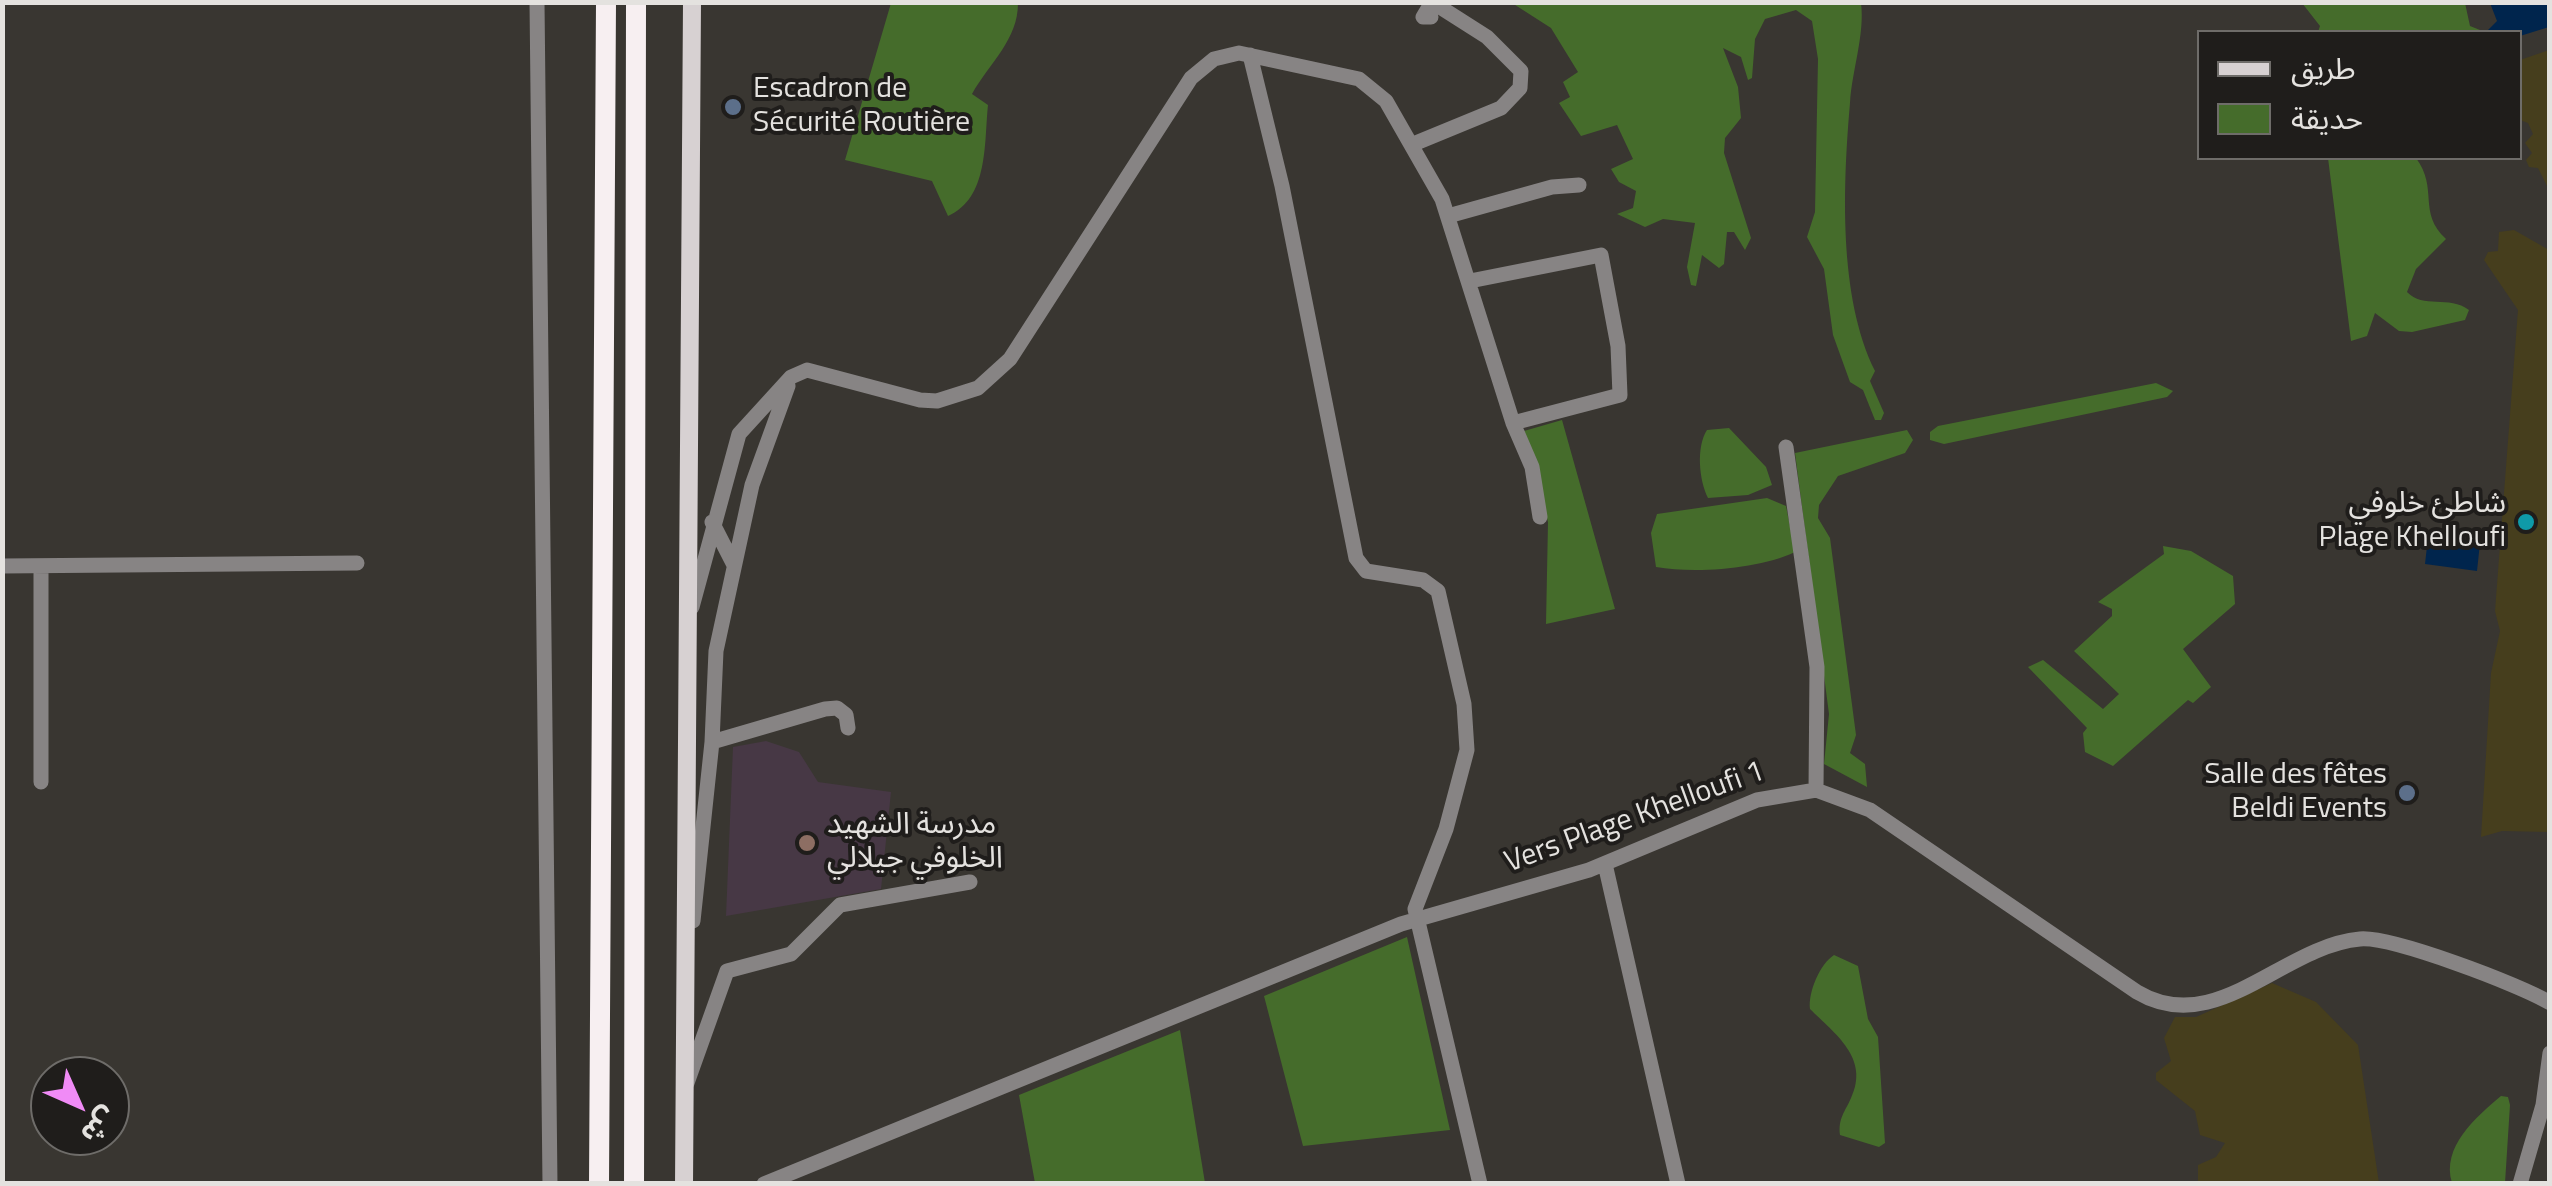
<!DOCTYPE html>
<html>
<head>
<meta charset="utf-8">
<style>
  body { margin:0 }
  #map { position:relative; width:2552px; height:1186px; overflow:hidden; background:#393631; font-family:"Titillium Web","Noto Sans Arabic",sans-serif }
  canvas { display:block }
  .frame { position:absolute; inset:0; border:5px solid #e4e2df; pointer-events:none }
  .legend { position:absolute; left:2197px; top:30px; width:325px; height:130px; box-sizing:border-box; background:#1f1d1b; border:2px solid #6e6c69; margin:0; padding:12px 18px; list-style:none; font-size:30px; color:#e4e2df }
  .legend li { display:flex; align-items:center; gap:20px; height:50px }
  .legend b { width:50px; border:2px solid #6e6c69 }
  .north { position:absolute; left:30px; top:1056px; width:100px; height:100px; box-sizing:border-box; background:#1f1d1b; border:2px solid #6e6c69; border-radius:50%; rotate:135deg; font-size:28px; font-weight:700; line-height:40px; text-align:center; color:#e4e2df }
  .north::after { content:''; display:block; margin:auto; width:35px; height:45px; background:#f08bf6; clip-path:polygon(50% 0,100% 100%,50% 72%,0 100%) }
</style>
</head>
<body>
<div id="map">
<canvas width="2552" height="1186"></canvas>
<div class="frame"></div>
<ul class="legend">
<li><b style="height:12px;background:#d7d1d2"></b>طريق</li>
<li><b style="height:28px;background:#456c2b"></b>حديقة</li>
</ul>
<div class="north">ش</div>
</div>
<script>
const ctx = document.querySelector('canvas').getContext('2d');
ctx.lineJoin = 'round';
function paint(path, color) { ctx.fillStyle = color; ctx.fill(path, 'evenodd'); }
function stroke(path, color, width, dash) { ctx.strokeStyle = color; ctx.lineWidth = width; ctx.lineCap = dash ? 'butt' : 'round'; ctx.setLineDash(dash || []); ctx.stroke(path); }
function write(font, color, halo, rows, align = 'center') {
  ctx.font = font + ' "Titillium Web","Noto Sans Arabic",sans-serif'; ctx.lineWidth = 8; ctx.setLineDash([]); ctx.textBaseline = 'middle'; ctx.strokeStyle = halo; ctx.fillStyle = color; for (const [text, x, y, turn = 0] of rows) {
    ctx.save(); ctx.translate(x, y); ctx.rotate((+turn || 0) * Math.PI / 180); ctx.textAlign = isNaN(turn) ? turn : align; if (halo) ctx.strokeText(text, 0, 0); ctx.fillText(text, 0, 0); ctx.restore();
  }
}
const education = new Path2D(`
  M766 741 799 752 818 782 891 792 881 889 726 916 733 747Z`);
const green = new Path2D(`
  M891 3H1018C1018 40 990 62 972 94L988 105C984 143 989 198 948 216L932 181 845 160Z
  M1512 3H1861C1865 35 1852 70 1850 103 1843 184 1838 296 1875 371L1870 381 1884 413 1881 420H1875L1863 390 1850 382 1833 335 1824 269 1807 237 1815 212 1818 59 1812 21 1796 10 1765 19 1755 39 1752 78 1748 80 1741 57 1723 48 1738 87 1741 118 1725 138 1724 153 1751 238 1745 250 1734 232H1727L1724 264 1719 268 1702 255 1696 286 1691 285 1687 267 1695 223 1663 219 1645 227 1617 214 1633 208 1636 191 1619 182 1611 169 1633 159 1617 125 1581 136 1559 103 1570 97 1563 82 1578 72 1551 28Z
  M2302 3H2465L2470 26 2485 32H2318L2320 26Z
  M2328 158H2416C2439 189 2417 212 2446 239L2416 269 2407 292C2423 309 2449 295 2469 310L2465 320 2412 332 2399 331 2375 313 2367 336 2351 341Z
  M2156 383 2173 391 2167 397 1944 444 1930 440V432L1938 426Z
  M1562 420 1615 609 1546 624 1548 522 1524 431Z
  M1729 428 1766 467 1772 485 1748 495 1708 498C1699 480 1696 447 1707 430Z
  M1907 430 1913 440 1905 453 1838 476 1819 505 1818 518 1830 538 1856 735 1850 753 1865 764 1867 787 1824 764 1829 714 1795 453Z
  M1767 498 1786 506 1795 552C1759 569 1695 574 1656 567L1651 533 1657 514Z
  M2163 546 2191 551 2233 576 2235 604 2183 649 2211 687 2193 703 2188 700 2113 766 2085 752 2083 733 2087 728 2028 667 2043 660 2103 709 2119 694 2074 651 2112 616V609L2098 602 2164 554Z
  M1407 937 1450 1130 1303 1146 1264 996Z
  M1834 955 1858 966 1868 1019 1878 1037 1885 1143 1879 1147 1840 1135C1838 1118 1845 1112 1851 1098 1870 1058 1835 1034 1810 1009 1808 992 1820 964 1834 955Z
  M1180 1030 1205 1183H1035L1019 1095Z
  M2501 1096 2508 1097 2510 1105 2505 1183H2452C2441 1147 2476 1117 2501 1096Z`);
const sand = new Path2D(`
  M2549 50V190L2538 168 2529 167 2526 160 2532 153 2525 143 2533 134 2528 123 2520 120V60Z
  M2514 230 2549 250V832L2502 831 2481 837 2491 673 2500 631 2495 611 2518 310 2484 260 2488 252 2498 251 2499 232Z
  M2272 983 2316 1002 2358 1045 2379 1183H2198V1165L2216 1157 2225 1143 2200 1135 2195 1111 2156 1080V1073L2171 1061 2164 1038 2175 1017H2196Z`);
const water = new Path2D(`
  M2490 3H2549V27L2520 36 2486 32 2497 21Z
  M2428 537 2480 543 2477 571 2425 564Z`);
const minor = new Path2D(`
  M537 2 550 1184
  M1250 55 1282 186 1356 558 1366 571 1423 580 1438 591 1464 704 1467 750 1446 829 1415 909 1480 1184
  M1411 145 1501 108 1520 88 1521 71 1487 37 1432 2 1423 17H1431
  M1448 216 1552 187 1579 185
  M1470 281 1601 255 1618 346 1620 395 1513 423 1532 467 1540 517
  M1786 447 1817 667 1816 790
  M712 522 734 565
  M2 566 357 563
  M692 607 739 434 791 377 807 370 920 400 937 401 978 388 1010 359 1191 78 1214 59 1239 53 1359 79 1386 101 1442 199 1513 423
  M712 742 825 709 837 708 846 715 848 728
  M41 782V567
  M1605 864 1678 1184
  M693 921 712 742 716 651 752 485 788 386
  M687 1083 727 971 791 954 840 905 970 882
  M764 1184 1401 924 1589 870 1757 800 1816 790 1870 810 2137 992C2216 1039 2282 946 2360 939 2391 936 2521 985 2550 1003
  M2520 1184 2543 1105 2550 1053`);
const major = new Path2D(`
  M684 1184 692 2`);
const highway = new Path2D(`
  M599 1184 606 2
  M634 1184 636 2`);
const markers = [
  [733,107,10,"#5c6f8a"],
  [2526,522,10,"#0f9aa8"],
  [2407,793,10,"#5c6f8a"],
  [807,843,10,"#8d6e63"]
];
const poiNames = [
  ["Escadron de",753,90],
  ["Sécurité Routière",753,124],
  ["شاطئ خلوفي",2506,505,"right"],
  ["Plage Khelloufi",2506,539,"right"],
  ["Salle des fêtes",2387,776,"right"],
  ["Beldi Events",2387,810,"right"],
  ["مدرسة الشهيد",827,826],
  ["الخلوفي جيلالي",827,860]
];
const streetNames = [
  ["Vers Plage Khelloufi 1",1635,818,-20]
];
paint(education, '#473845');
paint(green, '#456c2b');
paint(sand, '#463e1d');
paint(water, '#00254d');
stroke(minor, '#878484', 15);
stroke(major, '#d7d1d2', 18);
stroke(highway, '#f7eff1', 20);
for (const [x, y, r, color] of markers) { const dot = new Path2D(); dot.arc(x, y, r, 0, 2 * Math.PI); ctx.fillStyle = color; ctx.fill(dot); stroke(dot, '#1f1d1b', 4); }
write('30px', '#e4e2df', '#1f1d1b', poiNames, 'left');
write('30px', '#e4e2df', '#1f1d1b', streetNames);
</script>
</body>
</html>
